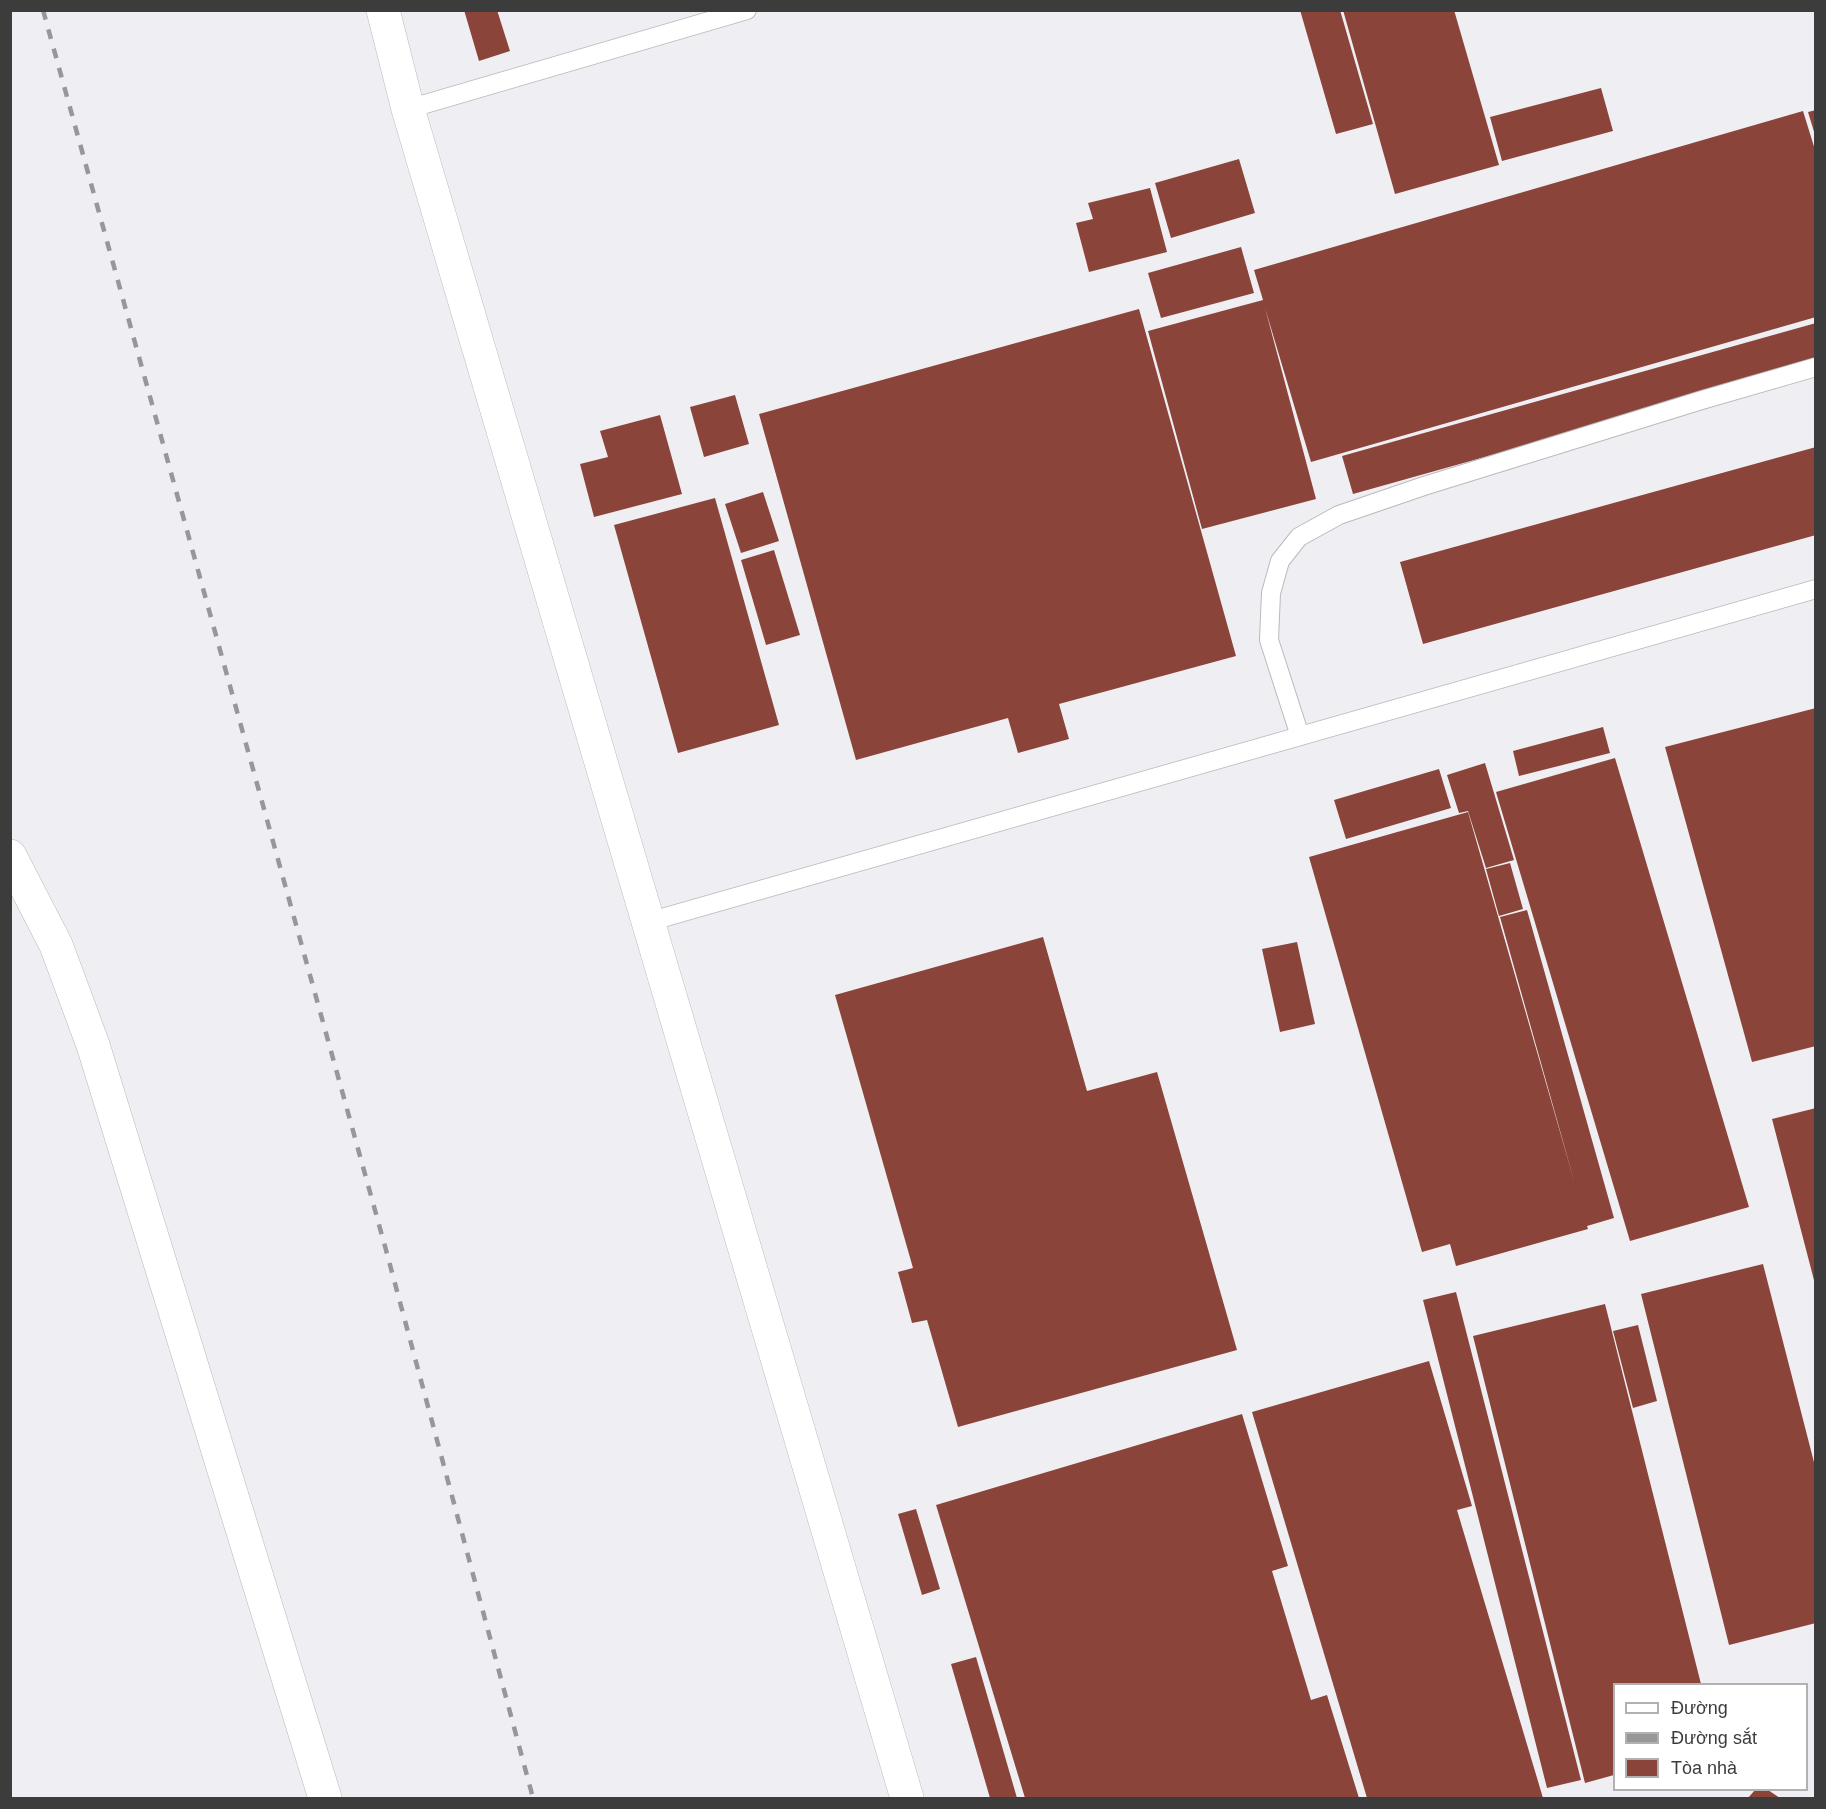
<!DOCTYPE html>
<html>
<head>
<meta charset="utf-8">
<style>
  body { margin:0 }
  #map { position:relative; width:1826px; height:1809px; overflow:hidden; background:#efeff3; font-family:Helvetica,sans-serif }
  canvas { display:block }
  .frame { position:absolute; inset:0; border:12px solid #3c3c3d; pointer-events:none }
  .legend { position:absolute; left:1613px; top:1683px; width:195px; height:108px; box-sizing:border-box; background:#fff; border:2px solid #b1b1b1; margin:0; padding:8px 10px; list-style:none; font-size:18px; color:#3c3c3d }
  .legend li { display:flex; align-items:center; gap:12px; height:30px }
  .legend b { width:30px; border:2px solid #b1b1b1 }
</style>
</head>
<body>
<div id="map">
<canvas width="1826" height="1809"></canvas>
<div class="frame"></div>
<ul class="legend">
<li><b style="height:8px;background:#fff"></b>Đường</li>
<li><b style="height:8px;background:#97979a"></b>Đường sắt</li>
<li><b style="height:16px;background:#8b443a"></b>Tòa nhà</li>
</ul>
</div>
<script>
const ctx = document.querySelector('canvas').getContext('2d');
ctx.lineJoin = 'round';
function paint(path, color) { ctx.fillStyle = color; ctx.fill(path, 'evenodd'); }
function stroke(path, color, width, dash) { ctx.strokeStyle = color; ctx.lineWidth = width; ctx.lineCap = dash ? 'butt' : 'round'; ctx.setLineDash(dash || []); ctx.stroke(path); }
const building = new Path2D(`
  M464 10H497L510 51 479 61Z
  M1300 10H1340L1373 124 1336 134Z
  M1343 10H1454L1499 165 1395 194Z
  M1601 88 1613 131 1502 161 1490 117Z
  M1816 110V135H1815L1808 112Z
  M1803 111 1816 153V317L1311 462 1265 308 1316 499 1202 529 1148 331 1263 300 1254 270Z
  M1239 159 1255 213 1171 238 1155 183Z
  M1150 188 1167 252 1089 272 1076 223 1093 219 1088 203Z
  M1241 247 1254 293 1161 318 1148 273Z
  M1139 309 1236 656 1059 704 1069 739 1018 753 1008 718 856 760 759 414Z
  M1816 323V364L1353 494 1342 456Z
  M735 395 749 444 704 457 690 407Z
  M660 415 682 494 594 517 580 464 608 457 600 431Z
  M1816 447V535L1423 644 1400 562Z
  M763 492 779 541 741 553 725 504Z
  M715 498 779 725 678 753 614 525Z
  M774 550 800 635 766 645 741 560Z
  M1816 708V1046L1752 1062 1665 747Z
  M1603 727 1610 753 1519 776 1513 751Z
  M1615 758 1749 1207 1630 1241 1496 792Z
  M1485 763 1514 860 1486 868 1468 811 1459 813 1447 775Z
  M1439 769 1451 808 1346 839 1334 800Z
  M1468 812 1575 1184 1500 917 1527 910 1614 1218 1587 1226 1588 1229 1456 1266 1450 1244 1422 1252 1309 857Z
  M1510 863 1523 909 1499 916 1486 869Z
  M1043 937 1087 1091 1157 1072 1237 1350 958 1427 927 1320 912 1323 898 1272 913 1268 835 995Z
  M1297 942 1315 1024 1280 1032 1262 949Z
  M1816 1108V1284H1815L1772 1119Z
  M1763 1264 1816 1470V1623L1729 1645 1641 1294Z
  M1456 1292 1581 1780 1547 1788 1423 1300Z
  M1605 1304 1701 1684H1614V1775L1585 1783 1473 1336Z
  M1638 1325 1657 1401 1633 1408 1613 1331Z
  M1429 1361 1472 1506 1457 1510 1543 1798H1367L1252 1412Z
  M1242 1414 1288 1566 1272 1571 1311 1700 1327 1695 1359 1798H1025L936 1505Z
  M916 1509 940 1589 922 1595 898 1514Z
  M976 1657 1017 1798H990L951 1664Z
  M1755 1790H1768L1780 1798H1748Z`);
const service = new Path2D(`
  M408 109 747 10
  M1300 736 1269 640 1271 593 1280 561 1299 537 1339 515 1424 486 1702 400 1816 367
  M648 922 1816 589`);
const minor = new Path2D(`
  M383 10 408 109 907 1798
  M10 856 56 945 93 1045 325 1798`);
const rail = new Path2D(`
  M43 10 386 1250 533 1798`);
paint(building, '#8b443a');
stroke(service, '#bababd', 20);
stroke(minor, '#bababd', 34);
stroke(service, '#fff', 18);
stroke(minor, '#fff', 33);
stroke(rail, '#97979a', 4.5, [10, 10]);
</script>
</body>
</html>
